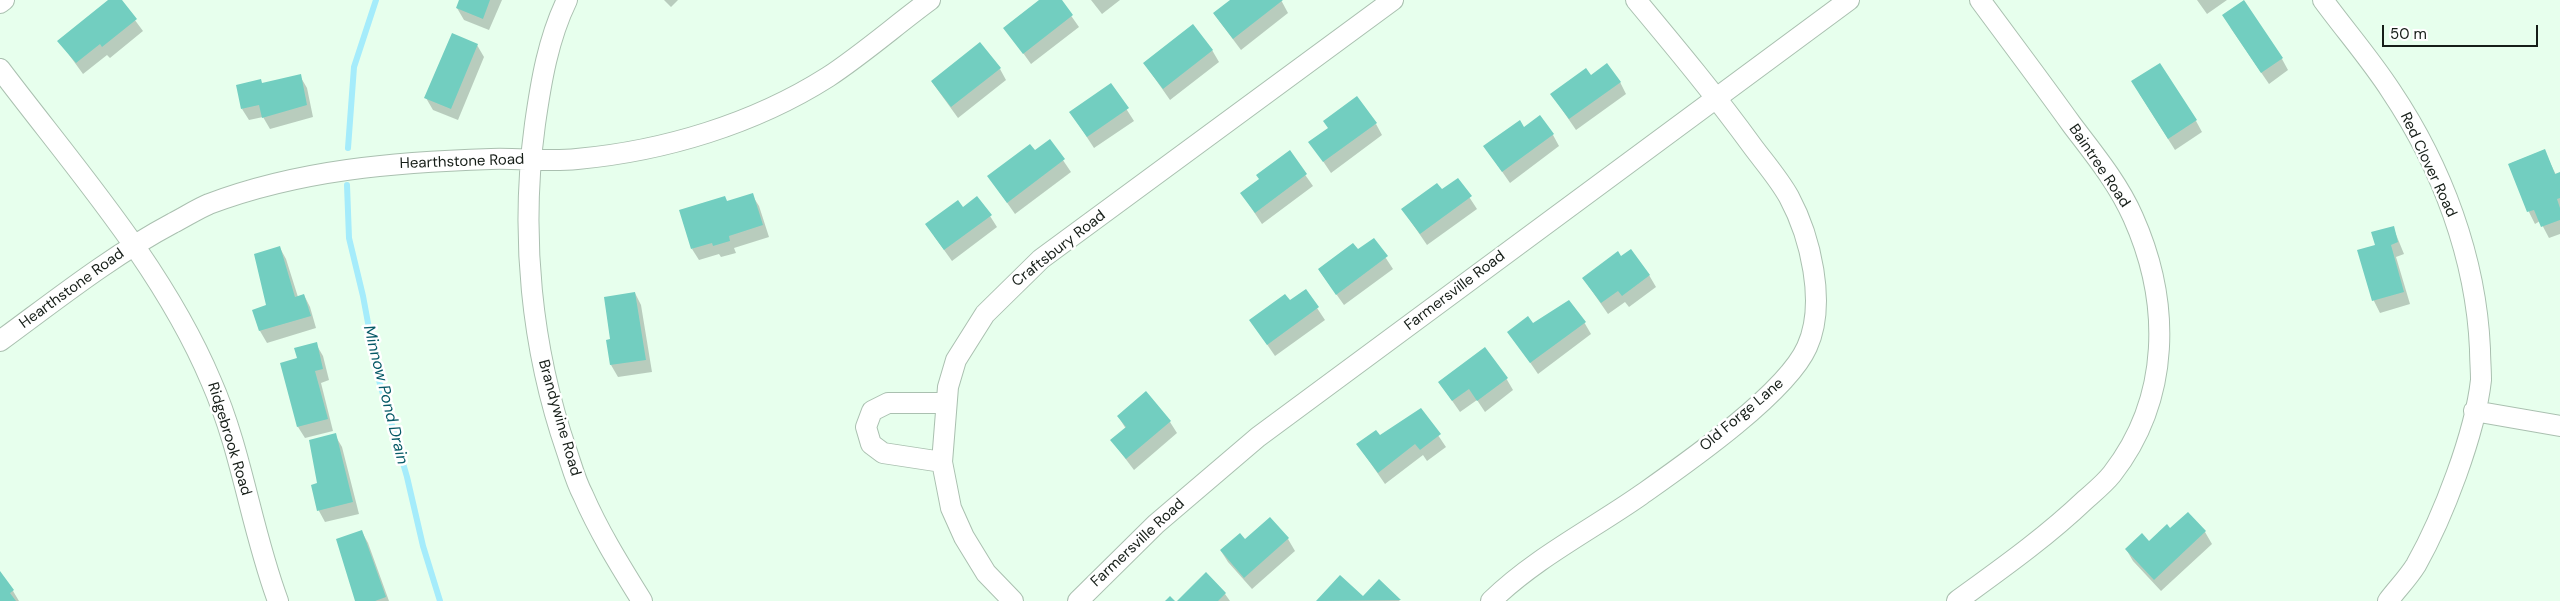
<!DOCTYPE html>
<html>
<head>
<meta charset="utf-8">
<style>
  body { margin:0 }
  #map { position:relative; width:2560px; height:601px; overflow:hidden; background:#e7ffed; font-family:"DM Sans",sans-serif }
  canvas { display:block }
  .scale { position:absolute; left:2382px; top:25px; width:156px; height:22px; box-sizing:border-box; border:2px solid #161e18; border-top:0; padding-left:6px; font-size:15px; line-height:18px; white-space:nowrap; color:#161e18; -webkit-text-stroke:4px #fff; paint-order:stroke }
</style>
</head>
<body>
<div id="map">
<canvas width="2560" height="601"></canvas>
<div class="scale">50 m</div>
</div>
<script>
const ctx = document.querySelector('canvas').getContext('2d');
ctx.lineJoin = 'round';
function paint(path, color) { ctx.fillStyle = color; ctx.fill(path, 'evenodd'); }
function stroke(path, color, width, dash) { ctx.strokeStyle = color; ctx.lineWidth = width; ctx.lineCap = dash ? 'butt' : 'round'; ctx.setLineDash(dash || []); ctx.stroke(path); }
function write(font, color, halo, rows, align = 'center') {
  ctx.font = font + ' "DM Sans",sans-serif'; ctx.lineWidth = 5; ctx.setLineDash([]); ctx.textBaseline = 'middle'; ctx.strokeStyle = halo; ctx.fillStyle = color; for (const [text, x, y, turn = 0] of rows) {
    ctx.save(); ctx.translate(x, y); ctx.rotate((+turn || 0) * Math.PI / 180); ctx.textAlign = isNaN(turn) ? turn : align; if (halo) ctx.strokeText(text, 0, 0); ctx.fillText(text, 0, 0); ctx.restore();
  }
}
const shadow = new Path2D(`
  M110 0H120L143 31 110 58 107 55 83 74 59 41Z
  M460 0H502L489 30 464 20 457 8Z
  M664 0H678L671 7Z
  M1041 0H1060L1079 27 1031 64 1005 28Z
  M1091 0H1120L1102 14Z
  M1232 0H1281L1288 13 1241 50 1214 14Z
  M2197 0H2227L2207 14Z
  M2230 27 2282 59 2288 70 2269 84Z
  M477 45 484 57 458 120 433 110 426 98Z
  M1212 50 1219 62 1170 100 1144 63Z
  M1000 69 1006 80 958 118 932 82Z
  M300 76 307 88 313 117 270 129 263 117 249 120 242 109 262 84Z
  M1591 76 1620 82 1626 94 1576 130 1552 95Z
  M1111 85 1134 121 1094 148 1071 113Z
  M2139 93 2196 121 2202 132 2175 150Z
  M1376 124 1382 135 1331 173 1310 142Z
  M1524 129 1553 135 1559 146 1510 183 1485 147Z
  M1050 141 1071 172 1015 214 989 177 1035 152Z
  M2544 150 2556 175 2560 174V234L2549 238 2540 221 2535 224 2529 212 2509 164Z
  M1289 152 1313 186 1262 224 1242 194 1261 180Z
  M1458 180 1477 209 1427 245 1403 210 1442 191Z
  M752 195 759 206 769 237 734 248 736 253 721 257 719 254 699 260 692 249 727 202Z
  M962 208 990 216 997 227 952 261 934 236Z
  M2393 227 2404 254 2396 257 2410 304 2380 313 2374 301 2359 250 2376 246Z
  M1374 240 1393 269 1344 305 1319 270 1358 251Z
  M280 248 286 259 298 297 304 295 310 307 316 328 267 343 260 331 254 310 268 306Z
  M1621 258 1649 275 1656 287 1629 307 1625 302 1608 314 1583 278Z
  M1305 290 1325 320 1275 356 1251 321 1289 302Z
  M635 293 641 305 652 372 618 377 611 365 608 341 612 340Z
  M1584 322 1591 334 1538 374 1509 332 1533 324Z
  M316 344 323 356 329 380 321 383 333 431 305 438 298 427V359Z
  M1506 378 1513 390 1485 412 1477 400 1460 412 1439 382Z
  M1421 410 1446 447 1427 461 1423 455 1385 484 1358 445 1380 437Z
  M1118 416 1170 422 1177 433 1134 470 1112 441 1126 429Z
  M335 435 342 447 359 514 325 522 319 511 312 485 319 484Z
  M2170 530 2205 532 2212 544 2161 591 2133 561 2126 549 2149 543Z
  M362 532 368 543 389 601H357Z
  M1288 539 1295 551 1252 589 1228 562 1221 551 1245 541Z
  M0 573 13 591 19 601H0Z
  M1340 577 1363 598 1379 581 1400 601H1318Z
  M1225 594 1230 601H1178Z`);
const stream = new Path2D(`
  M348 148 354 67 376 0
  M347 185 349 238 363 296 378 377 407 477 423 546 440 601`);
const building = new Path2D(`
  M108 0H122L137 19 102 47 100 44 76 63 57 41Z
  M459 0H490L483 19 456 8Z
  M1039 0H1062L1073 15 1023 54 1003 28Z
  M1230 0H1283L1233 39 1213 13Z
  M2244 0 2283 58 2261 73 2222 15Z
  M1193 24 1213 50 1163 89 1143 63Z
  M452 33 478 44 451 109 424 98Z
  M980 42 1001 68 951 107 931 81Z
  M1607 63 1621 82 1569 119 1550 94 1586 68 1591 75Z
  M2160 63 2197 120 2168 139 2131 81Z
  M301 74 307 105 262 118 259 105 241 109 236 85 261 79 262 83Z
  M1111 83 1129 108 1087 137 1069 112Z
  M1357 96 1377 123 1323 162 1308 142 1328 128 1323 121Z
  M1540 115 1554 134 1502 172 1483 146 1520 120 1524 127Z
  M1050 139 1065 159 1007 203 987 176 1030 144 1035 150Z
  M2545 149 2555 174 2560 172V198L2557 199 2560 208V220L2541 227 2534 210 2527 212 2508 164Z
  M1290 150 1307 174 1255 213 1240 193 1259 179 1256 175Z
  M1458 178 1472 196 1420 234 1401 209 1437 183 1442 189Z
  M753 193 763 225 729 236 730 241 713 246 712 243 691 249 679 210 725 196 727 201Z
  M977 196 992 215 944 250 925 224 958 200 963 207Z
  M2394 226 2398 242 2391 245 2404 292 2372 301 2357 250 2375 245 2371 232Z
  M1374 238 1388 256 1336 295 1318 269 1353 243 1358 249Z
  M280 246 295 297 304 294 311 316 259 331 252 310 266 305 254 254Z
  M1631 249 1650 275 1622 296 1618 291 1601 303 1582 278 1618 251 1621 256Z
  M1306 289 1319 307 1267 345 1249 320 1285 294 1290 300Z
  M635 292 646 360 610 365 606 340 610 339 604 297Z
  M1569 300 1586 322 1530 363 1507 332 1528 316 1533 323Z
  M317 342 323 369 315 371 328 419 297 427 280 363 297 358 294 348Z
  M1485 347 1508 378 1477 401 1469 389 1452 401 1438 382Z
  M1146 391 1171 421 1126 459 1110 440 1126 427 1117 416Z
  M1421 408 1441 434 1420 450 1415 444 1378 473 1356 444 1376 430 1380 435Z
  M336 433 353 502 317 511 311 485 317 483 309 440Z
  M2188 512 2206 531 2154 580 2125 549 2142 533 2149 541 2167 524 2170 528Z
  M1270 517 1289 538 1244 578 1220 550 1240 533 1245 539Z
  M362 530 386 597 375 601H355L336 539Z
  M0 571 14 590 10 593 16 601H0Z
  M1206 572 1226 593 1218 601H1177Z
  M1340 575 1363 596 1379 579 1401 600 1316 601Z
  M1170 596 1175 601H1165Z`);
const minor = new Path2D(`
  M567 0C548 39 541 82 535 124 520 234 531 348 567 452 572 467 576 482 583 495 599 532 621 567 642 601
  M2323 0C2345 30 2371 60 2391 91 2442 167 2476 258 2480 349 2480 359 2481 370 2481 380 2475 434 2443 517 2416 565 2408 578 2397 589 2388 601
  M0 3 4 0
  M0 69C74 167 163 267 211 381 242 451 251 529 278 601
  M0 341C56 300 111 256 173 223 185 217 197 209 209 204 299 170 395 162 491 159 519 158 549 162 577 159 664 151 754 124 828 77 863 54 896 25 930 0
  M2474 411 2560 426
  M942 462 883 453 871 444 866 427 872 411 888 403H945
  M1013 601 986 573 964 537 951 508 942 462 948 387 956 360 985 314 1041 259 1393 0
  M1078 601 1156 524 1258 437 1849 0
  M1491 601C1535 558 1591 530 1641 495 1685 464 1786 394 1807 347 1827 303 1810 236 1789 197 1779 179 1765 163 1753 147 1716 96 1676 48 1636 0
  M1957 601C2001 569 2045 538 2085 500 2094 492 2104 484 2112 474 2171 398 2171 302 2133 217 2118 183 2094 154 2072 125 2042 83 2011 42 1980 0`);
const streetNames = [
  ["Hearthstone Road",462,162,-2],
  ["Red Clover Road",2428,165,65],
  ["Baintree Road",2099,166,56],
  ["Craftsbury Road",1059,249,-38],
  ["Hearthstone Road",72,289,-36],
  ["Farmersville Road",1455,291,-37],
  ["Old Forge Lane",1742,415,-40],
  ["Brandywine Road",559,418,74],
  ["Ridgebrook Road",229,439,73],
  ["Farmersville Road",1138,543,-43]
];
const waterNames = [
  ["Minnow Pond Drain",385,395,76]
];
paint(shadow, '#0003');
stroke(stream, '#a5ecfb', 6);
paint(building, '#72cec0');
stroke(minor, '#aac0b0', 22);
stroke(minor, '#fff', 20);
write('15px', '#161e18', '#fff', streetNames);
write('italic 16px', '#075a67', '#fff', waterNames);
</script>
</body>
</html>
